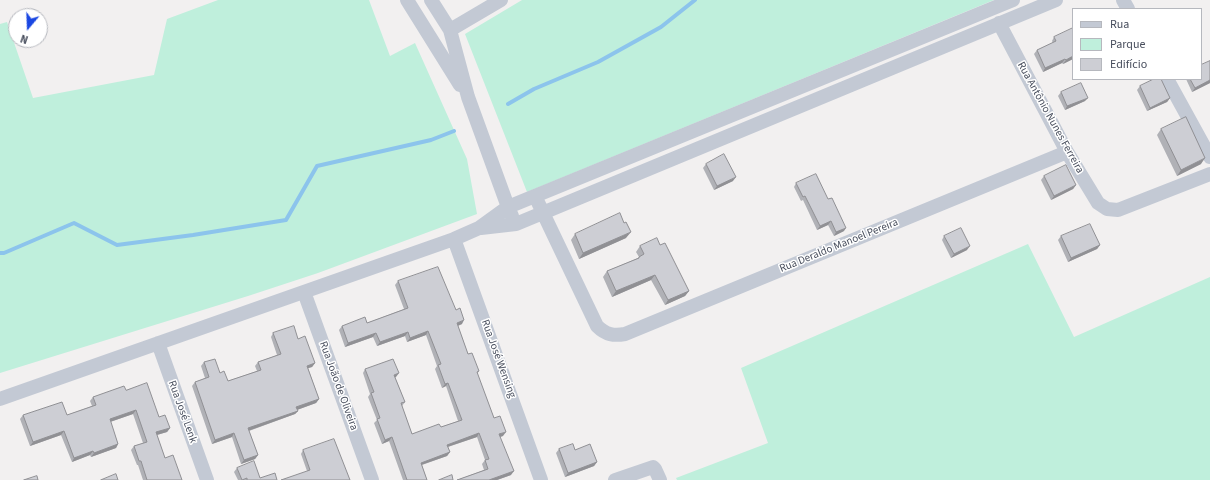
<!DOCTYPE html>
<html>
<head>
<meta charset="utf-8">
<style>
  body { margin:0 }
  #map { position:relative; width:1210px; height:480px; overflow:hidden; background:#f2f0f0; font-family:"Source Sans 3",sans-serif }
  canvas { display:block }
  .legend { position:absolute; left:1072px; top:8px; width:130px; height:72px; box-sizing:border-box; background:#fff; border:1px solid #b6b8be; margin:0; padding:5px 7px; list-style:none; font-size:12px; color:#484e5d }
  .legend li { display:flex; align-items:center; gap:8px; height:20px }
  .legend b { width:20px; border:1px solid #b6b8be }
  .north { position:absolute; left:8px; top:8px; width:40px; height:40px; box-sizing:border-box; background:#fff; border:1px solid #b6b8be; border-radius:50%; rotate:199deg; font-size:11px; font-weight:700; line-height:16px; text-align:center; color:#484e5d }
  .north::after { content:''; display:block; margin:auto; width:14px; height:18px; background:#1a47e2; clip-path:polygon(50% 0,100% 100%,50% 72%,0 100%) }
</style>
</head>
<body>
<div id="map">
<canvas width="1210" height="480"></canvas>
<ul class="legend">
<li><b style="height:5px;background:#c3c9d4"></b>Rua</li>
<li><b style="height:11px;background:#bfefdc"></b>Parque</li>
<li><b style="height:11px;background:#cdced4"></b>Edifício</li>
</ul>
<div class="north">N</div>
</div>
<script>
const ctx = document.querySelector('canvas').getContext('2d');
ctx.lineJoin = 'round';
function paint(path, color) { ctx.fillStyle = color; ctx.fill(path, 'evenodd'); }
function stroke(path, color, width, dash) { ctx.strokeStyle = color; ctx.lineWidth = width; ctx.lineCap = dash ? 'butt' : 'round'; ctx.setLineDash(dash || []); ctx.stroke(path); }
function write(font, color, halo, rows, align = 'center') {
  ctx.font = font + ' "Source Sans 3",sans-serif'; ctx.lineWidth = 3; ctx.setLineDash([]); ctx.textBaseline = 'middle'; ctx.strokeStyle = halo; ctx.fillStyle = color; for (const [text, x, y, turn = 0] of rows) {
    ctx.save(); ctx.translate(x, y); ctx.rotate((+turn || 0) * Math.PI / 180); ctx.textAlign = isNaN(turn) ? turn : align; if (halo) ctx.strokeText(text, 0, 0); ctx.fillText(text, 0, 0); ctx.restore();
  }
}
const green = new Path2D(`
  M218 0H369L390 56 415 43 467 159 477 214 318 273 248 296 0 373V24L7 22 33 98 154 75 167 19Z
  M522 0H994L527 192 465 34Z
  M1028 244 1074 337 1210 277V480H677L676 478 768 443 741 368Z`);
const stream = new Path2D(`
  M508 104 534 89 598 62 661 27 695 0
  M0 253H4L74 223 117 245 193 235 286 220 317 166 431 140 454 131`);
const minor = new Path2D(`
  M407 0 460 85
  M431 0 450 30 468 97 508 207 512 216
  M1123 0 1128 9
  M999 23 1067 152 1098 203 1107 209 1118 210 1210 174
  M450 30 501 0
  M1167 79 1210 157
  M535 196 597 326C606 335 614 336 625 334L1067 152
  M481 228 516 224 1056 0
  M454 239 541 480
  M304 292 372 480
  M158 343 207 480
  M0 399 454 239 479 228 508 207 1013 0
  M615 480 653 467 655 469 660 480`);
const wall = new Path2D(`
  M1054 37 1073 59 1063 64 1062 63 1043 72 1034 54 1037 50 1053 43 1052 41Z
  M1210 61V83L1192 92 1186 79H1201Z
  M1140 86 1170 98 1167 102 1147 111 1137 90Z
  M1061 92 1085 101 1065 110 1058 96Z
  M1161 129 1201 164 1177 176 1157 135Z
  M706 164 733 181 714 190 703 168Z
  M1044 176 1076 185 1073 189 1051 200 1041 180Z
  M796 183 844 231 834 236 828 225 817 230 803 200 801 201 794 187Z
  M575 234 626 238 579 259 571 240Z
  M944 236 967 250 951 258 942 240Z
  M1061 236 1100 245 1097 249 1068 262 1058 240Z
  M660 245 689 291 685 296 665 305 651 280 612 297 603 277 607 271 638 258 639 257 636 252 640 246Z
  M398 281 462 324 458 326 468 354 479 371 477 374 494 418 503 436 500 437 511 475 497 480H457L484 470 482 464 485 460 477 437 448 447 450 452 447 456 422 465 427 480H403L389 441 382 444 374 423 377 420 368 397 370 394 363 373 365 369 396 377H395L405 402 402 406 412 434 441 427 458 421 446 386 442 388 435 369 437 366 426 335 407 342 405 336 377 346 373 337 345 347 339 330 342 326 367 323 404 309 395 285Z
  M273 333 298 339 315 363 312 367 308 368 319 399 316 403 297 410 298 411 295 414 249 431 258 455 255 459 241 464 232 437 212 444 192 386 195 382 205 378 201 366 204 362 220 373 228 381 257 371 255 366 258 362 277 355 271 337Z
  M126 390 159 417 170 428 167 432 157 435 165 458 182 480H143L138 465H137L131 450 134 446 143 443 133 414 110 422 118 444 116 448 91 457 90 455 72 462 61 435 30 446 20 419 23 415H67L92 406 90 401 93 397Z
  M559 449 597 462 594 466 565 477 556 453Z
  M303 450 350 480 307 471 301 454Z
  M237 468 260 478 277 480H238L234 472Z`);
const shadedWall = new Path2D(`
  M1073 56V59L1063 64 1066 60Z
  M1065 59 1062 63 1043 72 1045 68Z
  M1210 80V83L1192 92 1195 88Z
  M1088 98 1085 101 1065 110 1067 106Z
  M1170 98 1167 102 1147 111 1150 108Z
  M1205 158 1201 164 1177 176 1181 170Z
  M736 177 733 181 714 190 717 186Z
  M1076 185 1073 189 1051 200 1054 196Z
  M831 221 828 225 817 230 820 226Z
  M846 228 844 231 834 236 836 232Z
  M631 232 626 238 579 259 583 253Z
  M1100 245 1097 249 1068 262 1071 258Z
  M970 246 967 250 951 258 954 254Z
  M655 275 651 280 612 297 616 291Z
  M689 291 685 296 665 305 668 300Z
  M464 320 462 324 454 327 457 323Z
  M428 331 426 335 407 342 410 338Z
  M408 332 405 336 377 346 380 342Z
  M376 333 373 337 345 347 348 343Z
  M315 363 312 367 305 369 307 366Z
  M399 373 396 377 392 379 394 375Z
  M448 383 446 386 442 388 445 384Z
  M319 399 316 403 294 411 296 407Z
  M136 410 133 414 107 423 110 419Z
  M298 411 295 414 245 432 248 428Z
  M170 428 167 432 153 436 156 432Z
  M64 431 61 435 30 446 33 442Z
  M506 432 503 436 496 438 499 434Z
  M234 433 232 437 212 444 215 440Z
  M479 433 477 437 444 448 447 445Z
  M392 437 389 441 382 444 385 440Z
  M118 444 116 448 91 457 94 453Z
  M93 451 90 455 72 462 74 458Z
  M450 452 447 456 418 466 421 463Z
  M258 455 255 459 241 464 244 460Z
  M597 462 594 466 565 477 568 473Z
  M514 471 511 475 497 480H489Z`);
const building = new Path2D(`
  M1073 28V56L1066 60 1065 59 1045 68 1037 50 1056 41 1054 37Z
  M1210 61V80L1195 88 1190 79H1201V65Z
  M1154 79H1161L1170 98 1150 108 1140 86Z
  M1081 83 1088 98 1067 106 1061 92Z
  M1186 117 1205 158 1181 170 1161 129Z
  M724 154 736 177 717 186 706 164Z
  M1066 165 1076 185 1054 196 1044 176Z
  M816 174 828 199 832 198 846 228 836 232 831 221 820 226 805 196 803 197 796 183Z
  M620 213 624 223 626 222 631 232 583 253 575 234Z
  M1090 224 1100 245 1071 258 1061 236Z
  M961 228 970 246 954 254 944 236Z
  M657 238 660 245 665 243 689 291 668 300 655 275 616 291 607 271 639 258V257L644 254 640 246Z
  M438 267 456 310 460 308 464 320 457 323 468 354 472 353 479 371 477 372 494 418 500 416 506 432 499 434 514 471 489 480H457L488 469 485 460 489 459 479 433 447 445 450 452 421 463 427 480H407L392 437 385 440 377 419 380 418 371 393 374 392 365 369 393 359 399 373 394 375 405 402 401 403 412 434 439 424 441 427 462 420 448 383 445 384 438 365 441 364 428 331 410 338 408 332 380 342 376 333 348 343 342 326 365 317 367 323 408 308 398 281Z
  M294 326 298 339 305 336 315 363 307 366 319 399 296 407 298 411 248 428 258 455 244 460 234 433 215 440 195 382 209 377 204 362 215 359 220 373 224 371 228 381 261 370 258 362 281 354 273 333Z
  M147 383 159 417 165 415 170 428 156 432 165 458 173 455 182 480H147L141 461H139L134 446 147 442 136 410 110 419 118 444 94 453 93 451 74 458 64 431 33 442 23 415 62 402 67 415 96 405 93 397 124 386 126 390Z
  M334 439 350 480H281L310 470 303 450Z
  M573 444 575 450 590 444 597 462 568 473 559 449Z
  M254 461 260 478 275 473 277 480H247V478L242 480 237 468Z
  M116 474 118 480H101Z
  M452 475 453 480H439Z
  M37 476 38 480H24Z`);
const streetNames = [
  ["Rua Antônio Nunes Ferreira",1050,118,61],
  ["Rua Deraldo Manoel Pereira",839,246,-22],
  ["Rua José Wensing",498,359,70],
  ["Rua João de Oliveira",338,386,70],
  ["Rua José Lenk",182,412,70]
];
paint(green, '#bfefdc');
stroke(stream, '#8cc4ec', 4);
stroke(minor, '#c3c9d4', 14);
paint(wall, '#b0b1b6');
paint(shadedWall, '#909094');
paint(building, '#cdced4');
stroke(building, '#909094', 1);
write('11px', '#484e5d', '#fff', streetNames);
</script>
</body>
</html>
